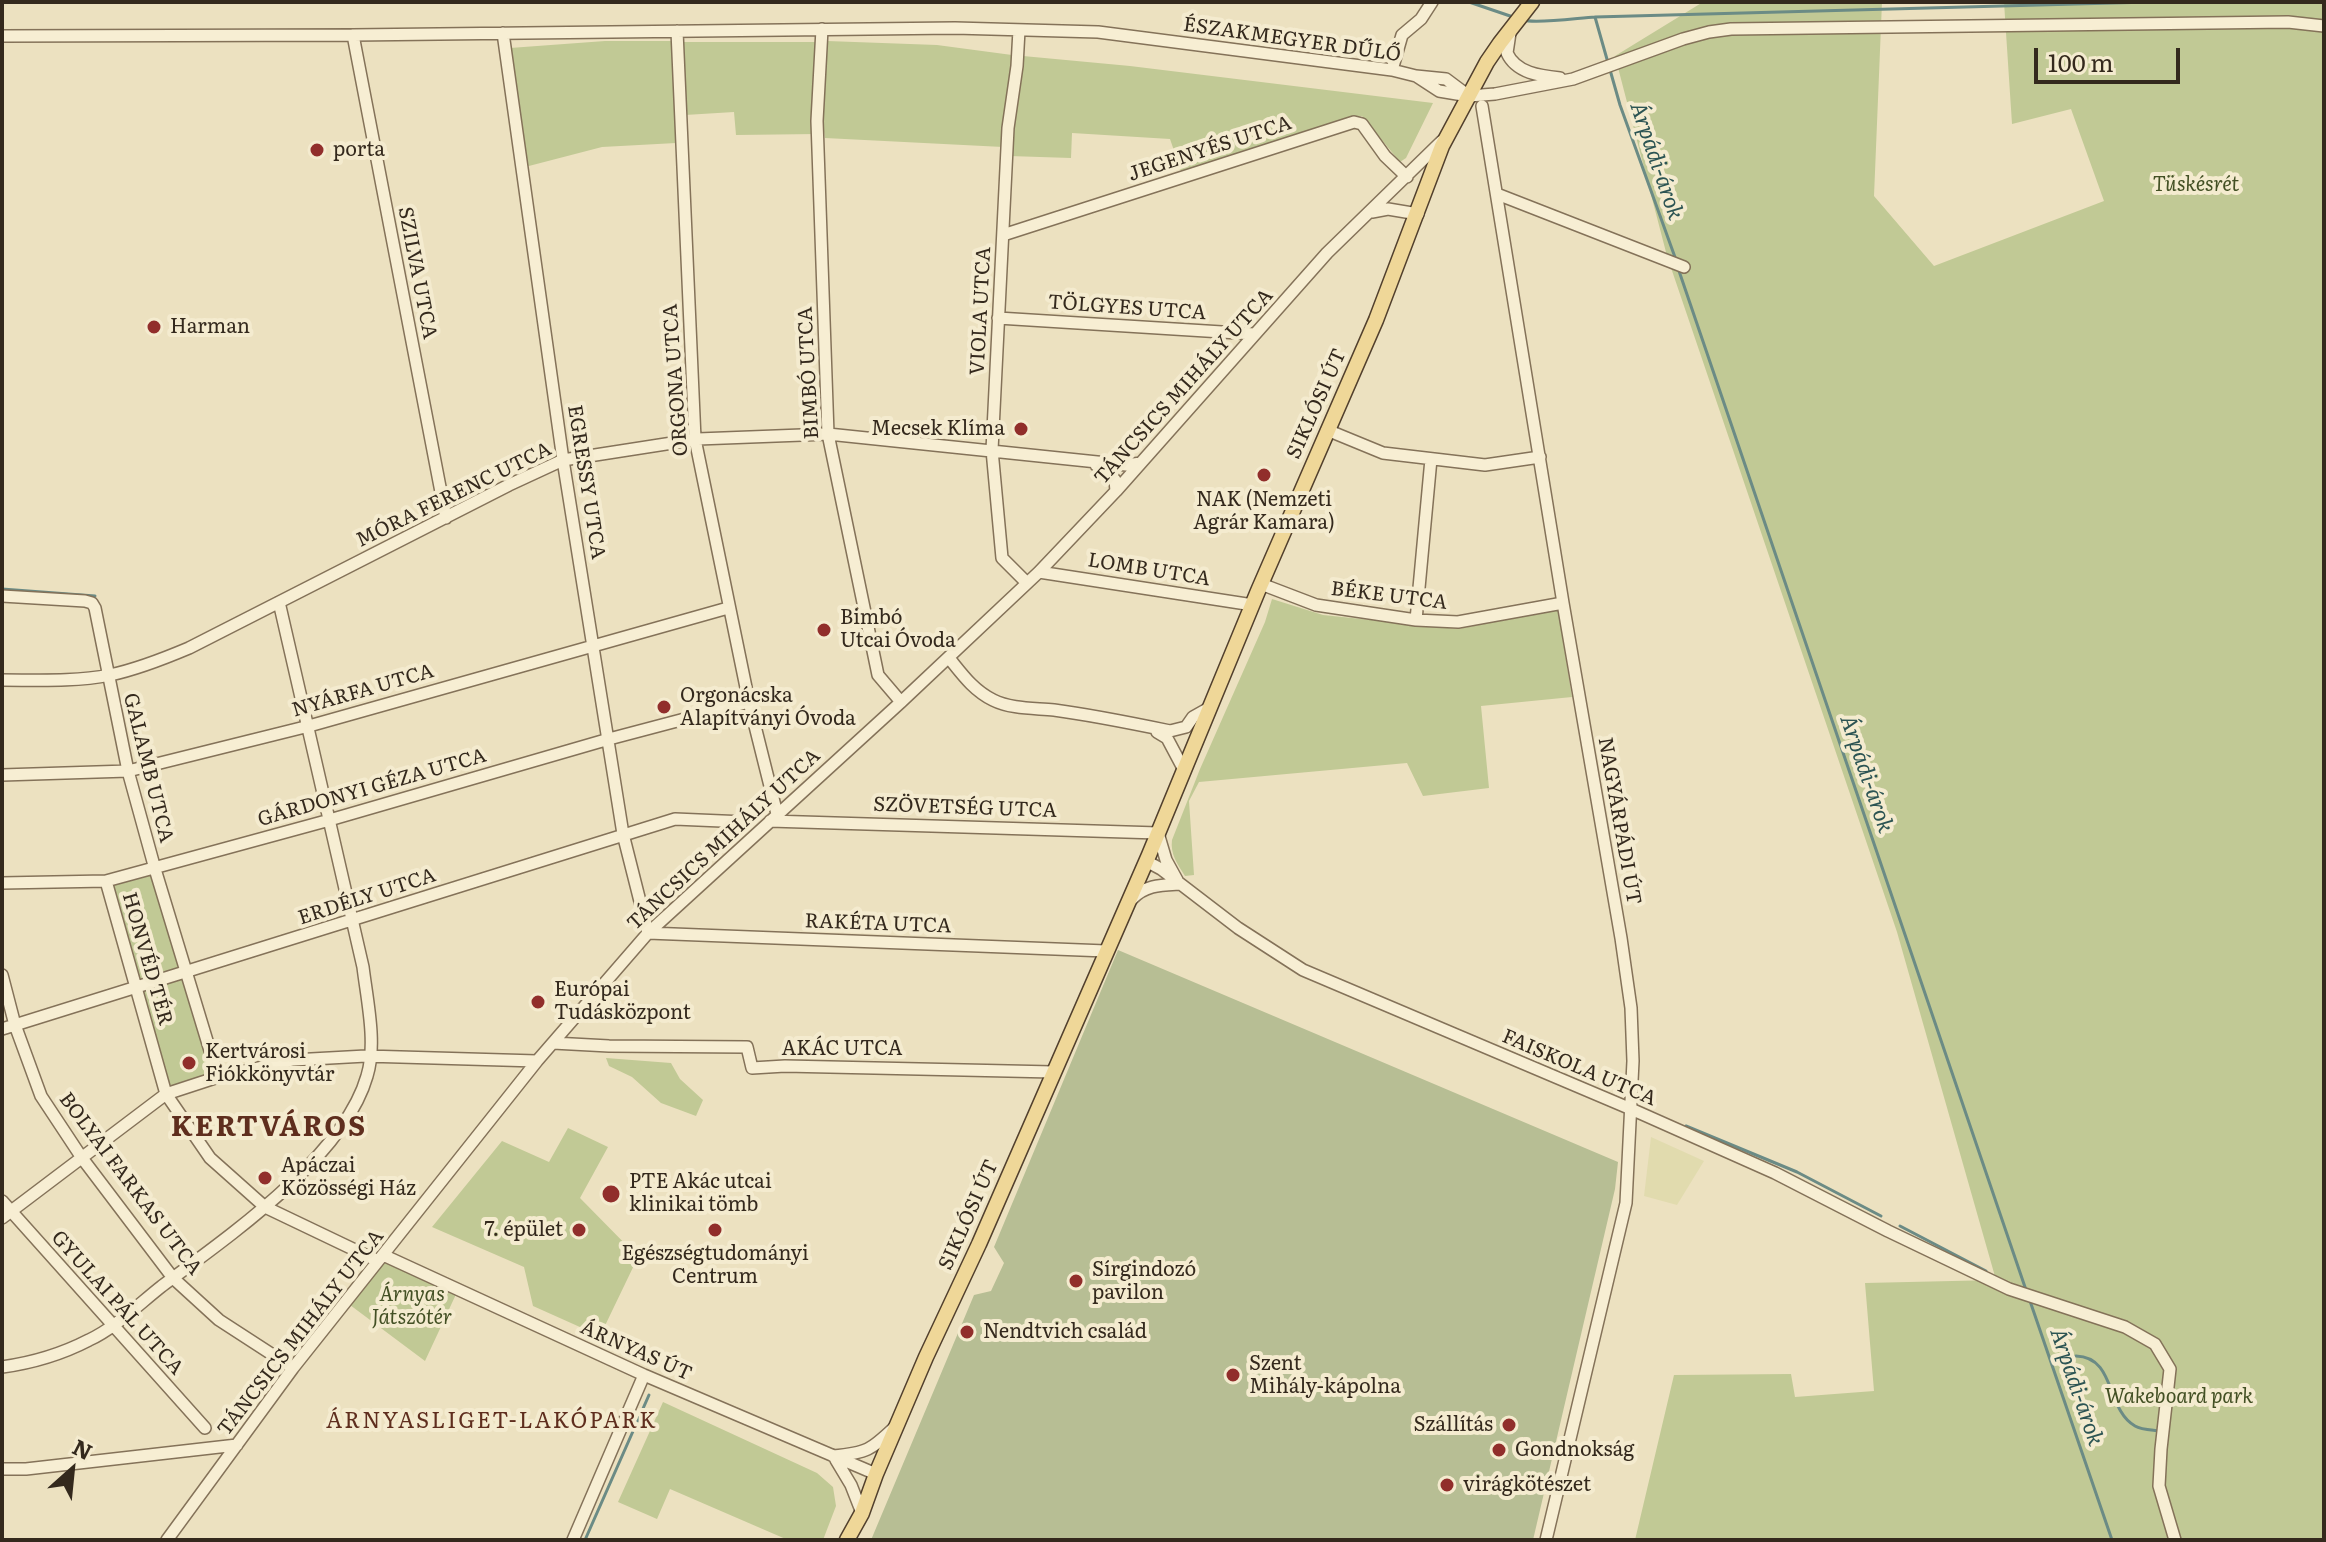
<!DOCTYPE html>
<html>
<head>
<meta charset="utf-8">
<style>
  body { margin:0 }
  #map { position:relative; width:2326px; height:1542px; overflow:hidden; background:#ece1c0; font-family:Literata,serif }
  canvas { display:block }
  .frame { position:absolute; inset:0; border:4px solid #34291d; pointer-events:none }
  .north { position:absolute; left:32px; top:1430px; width:80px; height:80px; -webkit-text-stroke:6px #f4ebcf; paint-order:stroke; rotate:27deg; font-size:22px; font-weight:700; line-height:32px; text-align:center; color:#34291d }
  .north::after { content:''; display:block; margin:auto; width:28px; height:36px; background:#34291d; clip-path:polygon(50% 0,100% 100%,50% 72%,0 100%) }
  .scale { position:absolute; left:2034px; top:48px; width:146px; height:36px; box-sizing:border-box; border:4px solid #34291d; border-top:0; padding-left:10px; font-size:24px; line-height:28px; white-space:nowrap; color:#34291d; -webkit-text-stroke:6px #f4ebcf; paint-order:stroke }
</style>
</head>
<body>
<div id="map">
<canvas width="2326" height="1542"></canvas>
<div class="frame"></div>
<div class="north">N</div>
<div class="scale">100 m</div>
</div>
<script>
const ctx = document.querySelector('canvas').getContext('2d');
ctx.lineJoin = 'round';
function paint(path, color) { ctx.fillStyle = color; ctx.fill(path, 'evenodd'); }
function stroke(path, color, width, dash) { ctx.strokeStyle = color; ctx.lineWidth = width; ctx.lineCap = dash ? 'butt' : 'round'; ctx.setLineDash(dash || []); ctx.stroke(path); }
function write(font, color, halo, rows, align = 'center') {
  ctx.font = font + ' Literata,serif'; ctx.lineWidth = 8; ctx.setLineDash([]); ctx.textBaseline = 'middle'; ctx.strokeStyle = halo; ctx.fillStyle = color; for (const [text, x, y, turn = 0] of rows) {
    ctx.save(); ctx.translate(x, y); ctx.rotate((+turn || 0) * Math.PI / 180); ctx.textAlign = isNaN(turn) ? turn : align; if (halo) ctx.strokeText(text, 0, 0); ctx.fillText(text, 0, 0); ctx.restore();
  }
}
const farmland = new Path2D(`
  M1651 1137 1704 1161 1677 1205 1644 1196Z`);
const green = new Path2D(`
  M1703 2H1882L1874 196 1934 266 2104 201 2071 109 2012 124 2004 2H2324V1540H1635L1674 1375 1791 1374 1795 1397 1874 1391 1865 1283 1996 1280 1897 932 1667 256 1615 56Z
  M605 41H673L676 143 602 147 525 167 510 48Z
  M827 41 937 45 1012 55 1003 147 825 138 822 119Z
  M683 42H818L817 134 736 135 734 112 685 115Z
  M1023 56 1130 66 1433 103 1406 158 1400 162 1362 116 1344 120 1181 171 1170 139 1072 133 1071 158 1009 156Z
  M1272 599 1323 615 1458 629 1558 610 1572 697 1481 706 1489 788 1423 796 1407 763 1199 782 1189 801 1194 875 1185 876C1178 865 1170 854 1172 840L1200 769 1265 622Z
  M155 869 218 1077 166 1094 106 881Z
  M606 1058 671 1063 680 1079 703 1100 696 1116 661 1103 632 1077 609 1066Z
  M568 1128 608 1147 580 1198 638 1257 600 1336 533 1306 524 1267 432 1227 502 1141 549 1162Z
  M383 1255 458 1290 425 1361 346 1302Z
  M663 1402 817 1473 833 1487 836 1506 823 1540H788L670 1489 657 1519 618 1502Z`);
const cemetery = new Path2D(`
  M1118 950 1618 1162 1615 1189 1533 1540H871L974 1295 991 1291 1004 1263 994 1247Z`);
const stream = new Path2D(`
  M1469 2 1516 18
  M1595 17 1620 105 1676 260
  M1523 20C1536 24 1578 18 1595 17L2150 2
  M1678 268 2026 1290
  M2 589 95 596
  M1686 1126 1797 1172 1881 1216
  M1900 1226 1986 1271
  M2030 1301 2112 1540
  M2076 1356C2116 1357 2106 1410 2135 1426 2142 1430 2154 1430 2159 1431
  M2050 1359 2061 1358
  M585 1540 649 1395`);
const minor = new Path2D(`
  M822 29 817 121 828 434 878 675 901 702
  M1019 30 1017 66 1008 128 992 450 1002 558 1027 583
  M677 31 695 439 749 702 777 814
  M503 33 563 460 623 834 648 933 1106 951
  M1510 33 1507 53C1516 73 1540 76 1560 78
  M353 35 446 518
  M2 36 353 35 955 28 1098 32 1392 70 1416 76 1439 91 1469 96 1495 94 1573 79 1683 39 1709 32 1731 29 2288 22 2324 26
  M1392 70 1402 35 1421 19 1432 2
  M1416 76 1446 79 1466 94
  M1482 106 1563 603 1621 938 1631 1008 1633 1061 1626 1203 1546 1540
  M1497 194 1684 267
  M1372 212 1388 209 1418 214
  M1003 235 1354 122 1362 124 1385 156 1407 177
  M998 318 1254 334
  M1327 430 1383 453 1485 465 1540 457
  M1096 465 1106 470 1115 480 1116 491
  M1039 572 1253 605
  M1261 584 1316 605 1416 620 1458 622 1563 603
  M2 596 85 601 92 603 95 608 128 771 155 869 218 1077
  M1416 620 1431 459
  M949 658C962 674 973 690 993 700 1011 709 1034 708 1054 710 1092 715 1131 723 1170 731L1186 727 1193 717 1209 708
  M2 680C38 680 75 682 110 675 138 669 163 659 189 648L509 485 563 460 698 439 828 434 1126 465 1141 463
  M1157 732 1167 738 1184 770
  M2 775 128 771 309 726 728 608
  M770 821 1158 833 1166 860 1177 880
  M1146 861 1161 869 1238 928 1303 970 1631 1109 1775 1173 1888 1231 2009 1289 2125 1327 2155 1344 2170 1369 2161 1449 2159 1486 2175 1540
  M106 881 166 1094 210 1158 265 1207 378 1261
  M2 883 106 881 326 821 609 739 749 702
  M1132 899C1145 885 1161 885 1179 884
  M2 975 15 1025 41 1096 82 1158 173 1278 219 1320 293 1368
  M2 1029 675 819 745 822
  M553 1043 609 1046 747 1047 752 1068 785 1066 1053 1072
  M2 1201 205 1428
  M2 1218 166 1094 218 1077 293 1060 366 1056 537 1061
  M383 1255 644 1375 876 1474
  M2 1367C31 1363 62 1354 89 1340 115 1328 139 1304 162 1286 228 1237 344 1157 367 1076 377 1044 367 1000 363 967L279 602
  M833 1456C867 1453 871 1450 895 1427
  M836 1460 851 1485 862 1513
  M2 1469H26L237 1445
  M167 1540 293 1368 537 1061 648 933 901 702 1039 572 1116 491 1327 253 1442 141
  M573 1540 644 1375`);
const major = new Path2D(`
  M847 1540 862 1513 876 1474 926 1357 979 1244 1149 855 1258 591 1376 320 1442 146 1487 62 1500 43 1532 2`);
const markers = [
  [317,150,8,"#912e2b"],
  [154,327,8,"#912e2b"],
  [1021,429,8,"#912e2b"],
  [1264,475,8,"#912e2b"],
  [824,630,8,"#912e2b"],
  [664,707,8,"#912e2b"],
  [538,1002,8,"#912e2b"],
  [189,1063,8,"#912e2b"],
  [265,1178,8,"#912e2b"],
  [611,1194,10,"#912e2b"],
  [579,1230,8,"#912e2b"],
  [715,1230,8,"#912e2b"],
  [1076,1281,8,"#912e2b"],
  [967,1332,8,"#912e2b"],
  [1233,1375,8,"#912e2b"],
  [1509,1425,8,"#912e2b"],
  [1499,1450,8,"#912e2b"],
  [1447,1485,8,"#912e2b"]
];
const streetNames = [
  ["ÉSZAKMEGYER DŰLŐ",1292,40,8],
  ["JEGENYÉS UTCA",1210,149,-18],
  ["SZILVA UTCA",417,273,79],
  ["TÖLGYES UTCA",1127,308,4],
  ["VIOLA UTCA",981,311,-87],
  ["BIMBÓ UTCA",809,373,-93],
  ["ORGONA UTCA",676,380,-94],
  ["TÁNCSICS MIHÁLY UTCA",1184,387,-48],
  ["SIKLÓSI ÚT",1317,404,-66],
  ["EGRESSY UTCA",586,482,81],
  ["MÓRA FERENC UTCA",454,495,-26],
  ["LOMB UTCA",1149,570,9],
  ["BÉKE UTCA",1389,596,7],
  ["NYÁRFA UTCA",363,691,-16],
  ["GALAMB UTCA",148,768,76],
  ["GÁRDONYI GÉZA UTCA",372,788,-16],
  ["SZÖVETSÉG UTCA",965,808,2],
  ["NAGYÁRPÁDI ÚT",1619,821,80],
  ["TÁNCSICS MIHÁLY UTCA",724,840,-43],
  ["ERDÉLY UTCA",367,897,-18],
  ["RAKÉTA UTCA",878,924,2],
  ["HONVÉD TÉR",147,959,74],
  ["AKÁC UTCA",842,1049],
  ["FAISKOLA UTCA",1579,1068,23],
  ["BOLYAI FARKAS UTCA",130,1184,53],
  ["SIKLÓSI ÚT",969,1215,-66],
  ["GYULAI PÁL UTCA",117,1303,48],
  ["TÁNCSICS MIHÁLY UTCA",301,1333,-52],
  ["ÁRNYAS ÚT",636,1351,24]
];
const poiNames = [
  ["porta",333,150],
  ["Harman",170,327],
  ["Mecsek Klíma",1005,429,"right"],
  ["NAK (Nemzeti",1264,500,"center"],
  ["Agrár Kamara)",1264,523,"center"],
  ["Bimbó",840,618],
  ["Utcai Óvoda",840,641],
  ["Orgonácska",680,696],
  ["Alapítványi Óvoda",680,719],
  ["Európai",554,990],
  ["Tudásközpont",554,1013],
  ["Kertvárosi",205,1052],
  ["Fiókkönyvtár",205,1075],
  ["Apáczai",281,1166],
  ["Közösségi Ház",281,1189],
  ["PTE Akác utcai",629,1182],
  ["klinikai tömb",629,1205],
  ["7. épület",563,1230,"right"],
  ["Egészségtudományi",715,1254,"center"],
  ["Centrum",715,1277,"center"],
  ["Sírgindozó",1092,1270],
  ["pavilon",1092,1293],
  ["Nendtvich család",983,1332],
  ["Szent",1249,1364],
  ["Mihály-kápolna",1249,1387],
  ["Szállítás",1493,1425,"right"],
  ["Gondnokság",1515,1450],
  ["virágkötészet",1463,1485]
];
const parkNames = [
  ["Tüskésrét",2196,185],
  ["Árnyas",412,1295],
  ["Játszótér",412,1318],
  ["Wakeboard park",2179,1397]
];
const waterNames = [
  ["Árpádi-árok",1656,161,71],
  ["Árpádi-árok",1866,774,71],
  ["Árpádi-árok",2076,1387,71]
];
const neighbourhoodNames = [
  ["ÁRNYASLIGET-LAKÓPARK",492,1422]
];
const districtNames = [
  ["KERTVÁROS",269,1128]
];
paint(farmland, '#e1dbae');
paint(green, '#c1c995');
paint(cemetery, '#b7be94');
stroke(stream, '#6b8b85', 3);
stroke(minor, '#847259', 14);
stroke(major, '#52402d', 17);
stroke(minor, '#f7eed3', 11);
stroke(major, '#efd798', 14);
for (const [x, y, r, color] of markers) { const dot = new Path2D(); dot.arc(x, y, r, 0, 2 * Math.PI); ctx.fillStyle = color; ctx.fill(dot); stroke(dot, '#f4ebcf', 3); }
write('20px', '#34291d', '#f4ebcf', streetNames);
write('20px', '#34291d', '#f4ebcf', poiNames, 'left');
write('italic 20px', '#435024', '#f4ebcf', parkNames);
write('italic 22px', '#2c5453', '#f4ebcf', waterNames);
ctx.letterSpacing = '2px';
write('22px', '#5f2e1e', '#f4ebcf', neighbourhoodNames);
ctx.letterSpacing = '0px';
ctx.letterSpacing = '2px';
write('bold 28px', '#5f2e1e', '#f4ebcf', districtNames);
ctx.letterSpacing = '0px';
</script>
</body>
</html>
